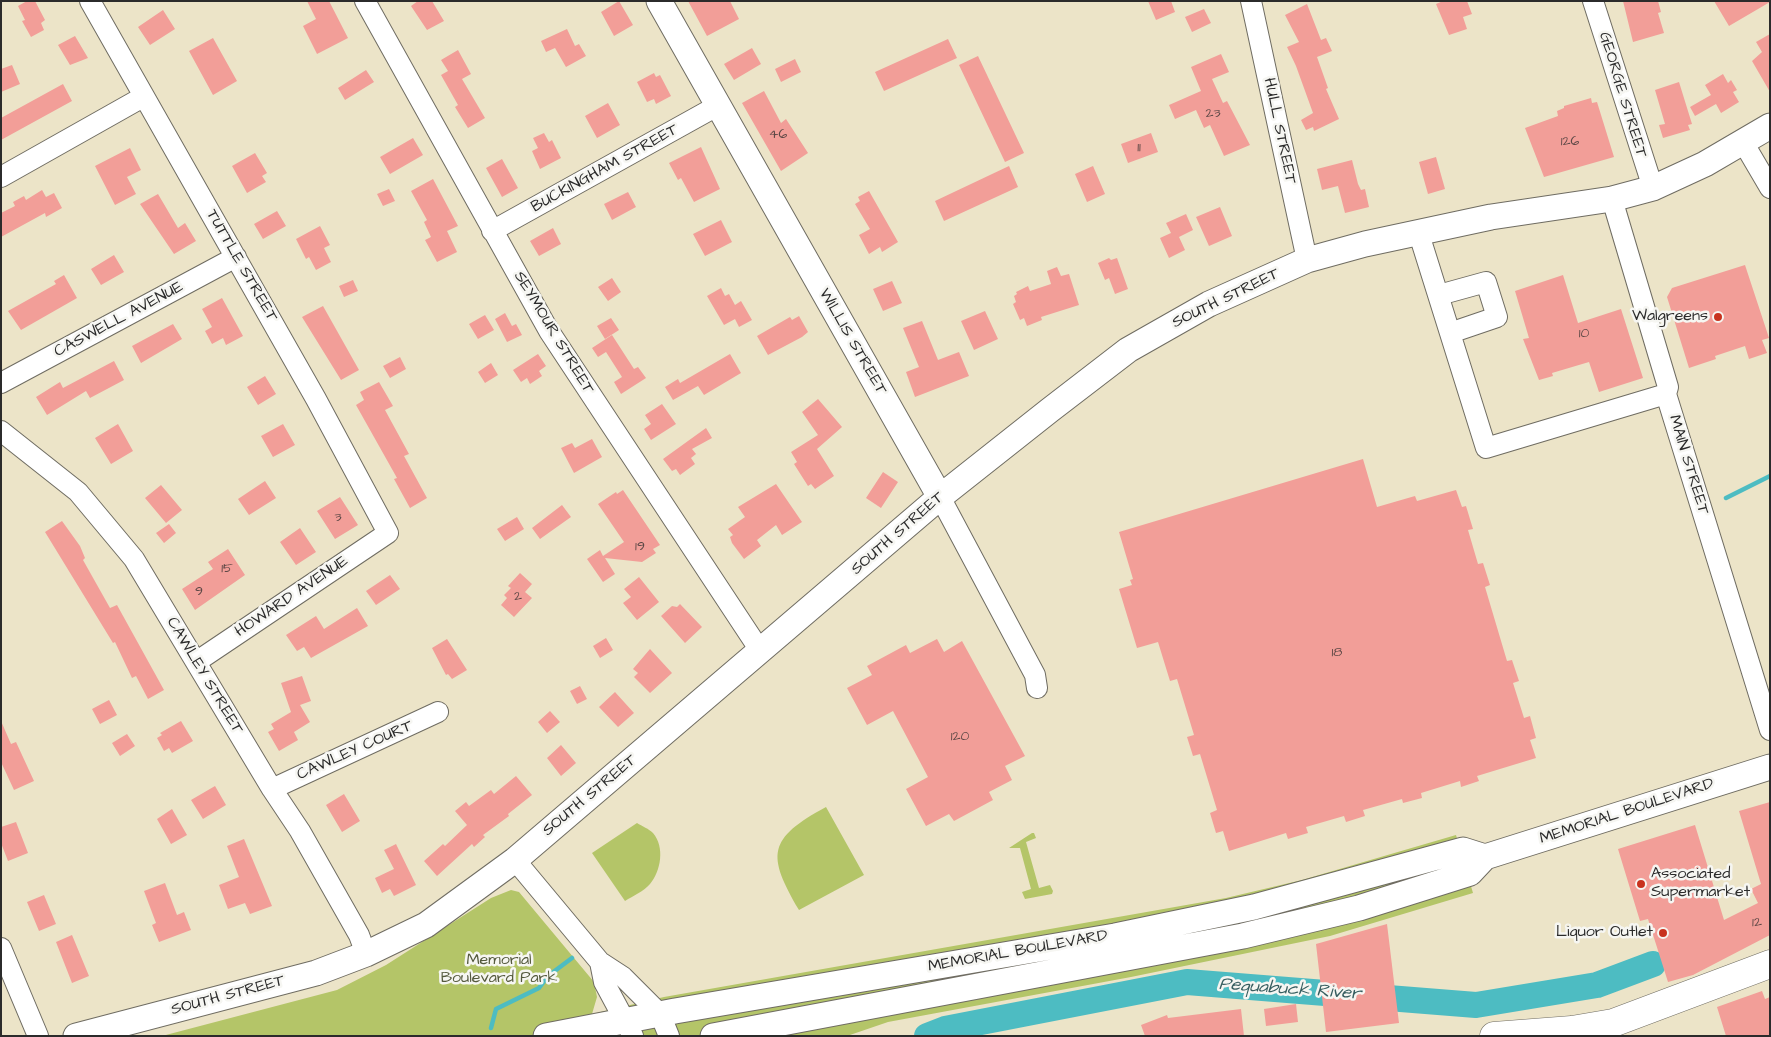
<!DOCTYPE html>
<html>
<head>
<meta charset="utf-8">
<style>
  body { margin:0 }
  #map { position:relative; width:1771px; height:1037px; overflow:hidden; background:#ece4c8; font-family:"Architects Daughter",sans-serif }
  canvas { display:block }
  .frame { position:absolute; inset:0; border:2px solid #2b2b2b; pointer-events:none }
</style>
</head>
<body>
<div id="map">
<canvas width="1771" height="1037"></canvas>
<div class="frame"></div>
</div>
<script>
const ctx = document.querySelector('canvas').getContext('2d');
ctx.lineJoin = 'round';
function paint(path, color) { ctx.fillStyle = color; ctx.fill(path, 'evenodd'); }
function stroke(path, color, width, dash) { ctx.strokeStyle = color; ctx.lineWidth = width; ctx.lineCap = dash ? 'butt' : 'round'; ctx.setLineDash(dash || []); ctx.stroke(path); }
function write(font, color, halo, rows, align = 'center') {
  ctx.font = font + ' "Architects Daughter",sans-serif'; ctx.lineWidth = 5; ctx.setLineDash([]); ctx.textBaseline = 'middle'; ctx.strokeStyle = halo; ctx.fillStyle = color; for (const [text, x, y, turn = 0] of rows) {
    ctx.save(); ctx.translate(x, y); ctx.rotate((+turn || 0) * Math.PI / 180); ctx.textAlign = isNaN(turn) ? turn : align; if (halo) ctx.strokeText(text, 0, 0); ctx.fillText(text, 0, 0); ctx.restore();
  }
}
const green = new Path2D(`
  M826 807 864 875 799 910C767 855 767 839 826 807Z
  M637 823C642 826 649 829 653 833 665 847 661 871 650 884 644 891 633 896 625 901L592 853Z
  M1032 833H1034L1036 838 1026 842 1039 888 1050 885 1053 891 1052 894 1025 899 1022 892 1031 889 1020 848H1009Z
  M1456 835 1473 893 1330 936 1131 977 888 1022 847 1036H162L337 990 386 965 491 898 511 890 519 892 594 982 597 997 592 1014 664 997 1226 898 1302 880Z`);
const stream = new Path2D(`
  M1726 498 1770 476
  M491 1028 496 1009 539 988 548 976 572 958`);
const river = new Path2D(`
  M927 1036 945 1029 1187 982 1476 1005 1597 985 1653 964`);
const building = new Path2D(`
  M27 1H35L45 20 41 23 44 30 31 37 22 21 25 20 18 6Z
  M307 1H329L348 38 317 54 303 26 316 19Z
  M418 1H432L444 21 427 30 411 6Z
  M619 1 633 25 614 36 601 12Z
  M688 1H730L739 19 707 36Z
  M1148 1H1171L1175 12 1156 20Z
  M1443 1H1467L1472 14 1463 17 1467 29 1449 35 1436 4Z
  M1623 1H1658L1661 12 1658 13 1664 33 1633 42Z
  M1714 1H1770V2L1729 26Z
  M1307 4 1321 40 1326 38 1332 51 1317 57 1328 88 1326 89 1339 119 1314 131 1313 127 1306 130 1301 120 1313 113 1296 66 1287 47 1299 42 1285 15Z
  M1204 9 1211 23 1192 32 1185 17Z
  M163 10 175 29 150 45 138 27Z
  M567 29 575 46 579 44 586 56 566 67 555 48 546 52 541 41Z
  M1770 34V92L1752 61 1762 52 1756 42Z
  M75 36 88 58 70 65 58 45Z
  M213 38 237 81 213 95 189 51Z
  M948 39 957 58 884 91 875 72Z
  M752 48 761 64 734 80 724 64Z
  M458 50 471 74 462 79 485 118 468 128 455 107 458 105 441 75 448 71 441 60Z
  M1221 54 1229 72 1212 79 1223 103 1227 101 1250 145 1224 156 1210 125 1204 128 1196 110 1175 119 1169 105 1201 91 1191 67Z
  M978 56 1024 153 1005 162 959 65Z
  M795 59 801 72 781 82 775 69Z
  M12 65 20 84 1 92V69Z
  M366 70 374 82 345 100 338 88Z
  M654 73 656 77 660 75 671 96 656 104 654 99 647 102 637 82Z
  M1723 74 1728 83 1731 80 1737 90 1733 92 1739 102 1721 113 1716 104 1695 116 1690 107 1711 95 1705 85Z
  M1679 82 1692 124 1688 125 1690 130 1663 138 1659 125 1665 124 1655 90Z
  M63 84 72 101 1 140V118Z
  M764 91 781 123 786 119 808 153 781 171 742 103Z
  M1591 98 1592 103 1597 102 1614 157 1544 177 1525 128 1558 116 1557 111 1564 108V106Z
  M608 103 620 125 597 138 585 116Z
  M544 133 549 142 552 140 561 158 540 169 532 151 538 148 533 138Z
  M1151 133 1158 152 1128 163 1121 144Z
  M413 138 423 155 390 174 380 157Z
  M701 147 720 189 694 202 681 178 678 180 669 163Z
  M130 148 141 170 127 177 136 194 115 205 95 166Z
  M255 153 267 173 262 176 266 182 247 193 232 166Z
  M1436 157 1445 189 1428 194 1419 162Z
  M502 159 518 188 502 197 486 168Z
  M1352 160 1358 184 1361 190 1365 189 1369 207 1345 213 1338 186 1322 190 1317 169Z
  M1009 166 1018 187 944 221 935 201Z
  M1093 166 1105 194 1087 202 1075 174Z
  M433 179 458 226 447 231 457 252 437 262 425 240 431 237 424 222 427 220 411 191Z
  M389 189 395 201 383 206 377 194Z
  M42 190 46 197 54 193 62 208 46 217 45 213 1 237V213L15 206 13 202 24 196 26 200Z
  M869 191 898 242 882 252 880 247 869 254 859 235 870 229 855 204 860 201 858 197Z
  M628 192 636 207 612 220 604 204Z
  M158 194 178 228 185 223 196 241 174 254 140 204Z
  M1220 207 1232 236 1209 246 1196 217Z
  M277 211 286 226 263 239 254 224Z
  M1186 214 1193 230 1179 237 1185 250 1169 258 1160 238 1171 233 1166 223Z
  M721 220 732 242 705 256 693 234Z
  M320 226 330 245 324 248 331 262 316 270 309 257 306 259 296 239Z
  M553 228 561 244 539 256 530 241Z
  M114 255 124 272 101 285 91 269Z
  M1109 258 1111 260 1117 258 1128 289 1115 294 1109 278 1105 280 1098 263Z
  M1745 265 1769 338 1762 340 1767 353 1749 359 1745 346 1715 356 1716 359 1689 368 1667 297 1672 288Z
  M1057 267 1061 276 1069 274 1079 305 1041 317 1042 320 1027 326 1024 318 1020 320 1013 304 1016 302 1014 296 1017 294 1016 292 1028 286 1030 291 1051 284 1047 271Z
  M64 275 77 298 21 330 8 311 56 284 54 281Z
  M1563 275 1578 323 1621 309 1643 378 1599 392 1589 362 1552 373 1553 376 1539 380 1523 339 1529 338 1515 291Z
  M612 278 621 292 608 301 598 287Z
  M353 280 358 291 344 297 339 286Z
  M892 281 902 303 883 311 873 289Z
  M721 288 725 296 729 294 735 305 741 301 752 320 739 327 735 319 724 325 707 296Z
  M222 298 243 336 226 345 223 338 212 344 205 331 212 327 202 309Z
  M323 306 359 370 341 380 302 317Z
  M985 311 998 339 974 350 961 321Z
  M505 313 512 326 516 324 522 335 507 342 495 319Z
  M485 315 494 330 478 339 469 324Z
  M799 316 808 332 802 337 768 355 757 336 790 317 792 320Z
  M611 318 619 330 605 339 597 326Z
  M922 321 938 360 959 352 969 376 915 397 906 372 919 367 903 328Z
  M173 324 182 339 141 363 132 346Z
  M612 335 634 369 638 367 646 378 621 394 614 382 622 377 606 352 598 357 592 348Z
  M538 354 546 366 539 371 542 376 530 384 527 378 521 382 513 370Z
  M730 354 741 373 704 395 698 386 673 400 665 387 678 379 680 383Z
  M400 357 406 369 390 378 383 366Z
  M114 361 124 380 90 398 86 391 47 415 36 397 60 382 63 388Z
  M491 363 498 375 485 383 478 372Z
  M265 376 276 394 258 405 247 387Z
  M379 382 393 406 385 410 409 454 404 456 427 498 410 508 394 479 397 478 356 405 364 400 360 392Z
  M818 399 842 427 817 449 834 476 815 489 811 484 808 486 794 464 797 462 791 452 818 435 802 412Z
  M662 404 676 424 651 440 644 429 651 424 645 415Z
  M118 424 133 451 111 464 95 438Z
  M283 424 295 445 273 457 261 436Z
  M706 428 712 438 692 449 696 454 691 458 695 464 680 475 676 469 672 471 663 459Z
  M592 439 602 457 574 473 561 448 572 443 575 448Z
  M1363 459 1377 507 1415 496 1417 501 1456 490 1462 507 1466 506 1473 529 1468 530 1478 564 1483 563 1490 585 1485 587 1507 661 1512 660 1519 681 1513 683 1524 718 1530 716 1536 738 1530 740 1536 758 1477 776 1479 781 1461 787 1460 781 1421 793 1422 798 1403 803 1402 799 1363 810 1365 816 1346 822 1344 816 1306 827 1308 833 1288 839 1286 833 1229 851 1223 831 1216 833 1210 813 1217 810 1200 754 1193 756 1187 737 1194 735 1177 679 1170 681 1158 642 1137 648 1119 589 1132 585 1130 580 1133 579 1119 532Z
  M883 472 898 482 881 508 866 498Z
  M265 481 276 498 249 515 238 499Z
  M776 484 802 522 782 535 776 525 757 540 761 546 744 559 732 543 730 537 733 535 728 529 745 517 738 507Z
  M161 485 182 510 166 523 145 498Z
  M623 490 660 545 653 549 656 553 642 562 605 558 615 574 603 582 587 559 600 550 603 556 624 542 598 504 616 492 617 494Z
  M340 497 358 525 335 539 317 511Z
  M562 505 571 517 540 539 532 528Z
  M517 517 524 529 505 541 497 529Z
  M62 521 80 546 85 558 83 560 110 608 117 605 164 690 148 699 136 676 132 678 115 642 113 643 45 532Z
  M169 524 176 533 164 543 156 533Z
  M300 528 316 552 296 565 280 542Z
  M228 549 245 575 195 610 182 589 213 569 208 562Z
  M520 573 532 584 525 592 532 598 514 617 501 605 507 598 504 595 511 588 508 586Z
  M390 575 400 589 376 605 366 591Z
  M639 577 659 602 637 620 623 603 631 597 624 589Z
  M680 604 702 627 685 643 661 616 672 606 677 607Z
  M357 608 368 626 311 658 304 647 297 651 286 635 316 616 324 629Z
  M606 638 613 650 600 658 593 646Z
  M447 639 467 670 452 679 448 674 446 675 432 648Z
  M937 639 944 652 962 641 1025 756 1005 766 1012 780 989 792 993 800 954 821 949 814 926 826 906 789 928 777 893 711 867 725 847 688 872 675 867 666 906 645 910 653Z
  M650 649 672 673 650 693 634 677 638 673 633 669Z
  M302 676 311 701 300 705 310 722 294 732 298 740 279 751 268 732 274 729 271 724 291 712 281 683Z
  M580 686 587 699 577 704 570 691Z
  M615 692 634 713 618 727 599 707Z
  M109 700 117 715 100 724 92 709Z
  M550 711 560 722 547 733 538 722Z
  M1 721 11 744 16 742 34 781 14 790 1 762Z
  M181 721 193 741 172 753 169 748 164 751 157 738 162 735 160 733Z
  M127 734 135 746 120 756 112 743Z
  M561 745 576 763 561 776 547 758Z
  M516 776 532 795 508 814 509 816 483 835 485 837 474 847 472 844 437 876 424 861 443 844 445 846 467 825 455 811 466 802 469 806 491 790 494 794Z
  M215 786 226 805 203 819 191 800Z
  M344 794 360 821 342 832 326 805Z
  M1770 802V935L1693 975 1668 982 1648 919 1640 921 1618 849 1695 825 1724 920 1758 903 1751 889 1761 884 1739 811Z
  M172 809 187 835 171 844 157 819Z
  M16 822 28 853 8 861 1 843V827Z
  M244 839 272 906 250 914 245 903 228 909 219 885 239 877 227 846Z
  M396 844 416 885 394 896 390 889 382 893 375 878 394 869 384 850Z
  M165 883 177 915 184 912 191 930 159 942 152 925 156 923 144 891Z
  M44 895 56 924 39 931 27 902Z
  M1387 924 1399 1023 1326 1032 1316 944Z
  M72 935 89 976 72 983 56 942Z
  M1762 991 1765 999 1770 997V1036H1726L1717 1007Z
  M1296 1004 1298 1022 1266 1026 1264 1009Z
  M1241 1009 1244 1036H1145L1141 1025 1167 1015 1168 1018Z`);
const minor = new Path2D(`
  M90 1 316 399 388 533 196 662
  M365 1 549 331 761 652
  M1251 1 1307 260
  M1593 1 1653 188
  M1743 142 1770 188
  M1 177 143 97
  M1612 199 1668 387 1666 394 1770 730
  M492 231 717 106
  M1418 231 1486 448 1666 394
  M1439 295 1486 282 1497 317 1450 333
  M1 383 236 257
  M1 431 78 492 134 559 272 789 300 831 359 935 366 954
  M940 497 1035 675 1037 688
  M272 789 438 712
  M515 860 600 962 623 977 660 1014 669 1036
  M1 948 38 1036
  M600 962 604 982 633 1036`);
const major = new Path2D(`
  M659 1 940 497
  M76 1036 316 973 366 954 426 925 515 860 940 497 1050 410 1128 350 1209 304 1307 260 1365 244 1491 217 1612 199 1653 188 1705 164 1770 126
  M546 1036 675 1011 1115 936 1254 907 1463 850 1485 857
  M713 1036 1243 936 1359 908 1470 873 1485 857 1770 767`);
const highway = new Path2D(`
  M1494 1036 1572 1030 1613 1023 1770 964`);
const markers = [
  [1718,317,5,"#c8321e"],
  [1641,884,5,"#c8321e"],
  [1663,933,5,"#c8321e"]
];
const numberNames = [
  ["23",1213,114],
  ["46",778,135],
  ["126",1570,142],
  ["11",1139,148],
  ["10",1584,334],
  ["3",338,518],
  ["19",640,547],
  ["15",227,569],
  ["9",199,592],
  ["2",518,597],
  ["18",1337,653],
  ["120",960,737],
  ["12",1757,923]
];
const streetNames = [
  ["GEORGE STREET",1622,95,73],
  ["HULL STREET",1279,131,78],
  ["BUCKINGHAM STREET",605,169,-29],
  ["TUTTLE STREET",241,266,60],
  ["SOUTH STREET",1226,299,-26],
  ["CASWELL AVENUE",119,320,-28],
  ["SEYMOUR STREET",553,333,59],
  ["WILLIS STREET",852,342,60],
  ["MAIN STREET",1688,465,73],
  ["SOUTH STREET",898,534,-41],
  ["HOWARD AVENUE",292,597,-34],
  ["CAWLEY STREET",204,676,59],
  ["CAWLEY COURT",355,751,-24],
  ["SOUTH STREET",590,796,-40],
  ["MEMORIAL BOULEVARD",1627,812,-18],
  ["MEMORIAL BOULEVARD",1018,952,-10],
  ["SOUTH STREET",228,996,-15]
];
const poiNames = [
  ["Walgreens",1708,317],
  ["Associated",1651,875,"left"],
  ["Supermarket",1651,893,"left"],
  ["Liquor Outlet",1653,933]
];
const parkNames = [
  ["Memorial",499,961],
  ["Boulevard Park",499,979]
];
const waterNames = [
  ["Pequabuck River",1290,990,4]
];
paint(green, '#b4c568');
stroke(stream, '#4dbcc2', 4.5);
stroke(river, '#4dbcc2', 26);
paint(building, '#f29e98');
stroke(minor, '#6f6c62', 22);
stroke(major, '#6f6c62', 27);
stroke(highway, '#6f6c62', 29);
stroke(minor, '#fff', 20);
stroke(major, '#fff', 25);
stroke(highway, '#fff', 28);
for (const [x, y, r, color] of markers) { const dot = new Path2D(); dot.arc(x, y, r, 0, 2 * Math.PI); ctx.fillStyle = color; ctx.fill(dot); stroke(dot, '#f6f6f2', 2); }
write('14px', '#5d4846', null, numberNames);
write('16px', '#2b2b2b', '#f6f6f2', streetNames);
write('16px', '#2b2b2b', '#f6f6f2', poiNames, 'right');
write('16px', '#54593d', '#f6f6f2', parkNames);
write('italic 18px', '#375e60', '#f6f6f2', waterNames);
</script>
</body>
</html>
